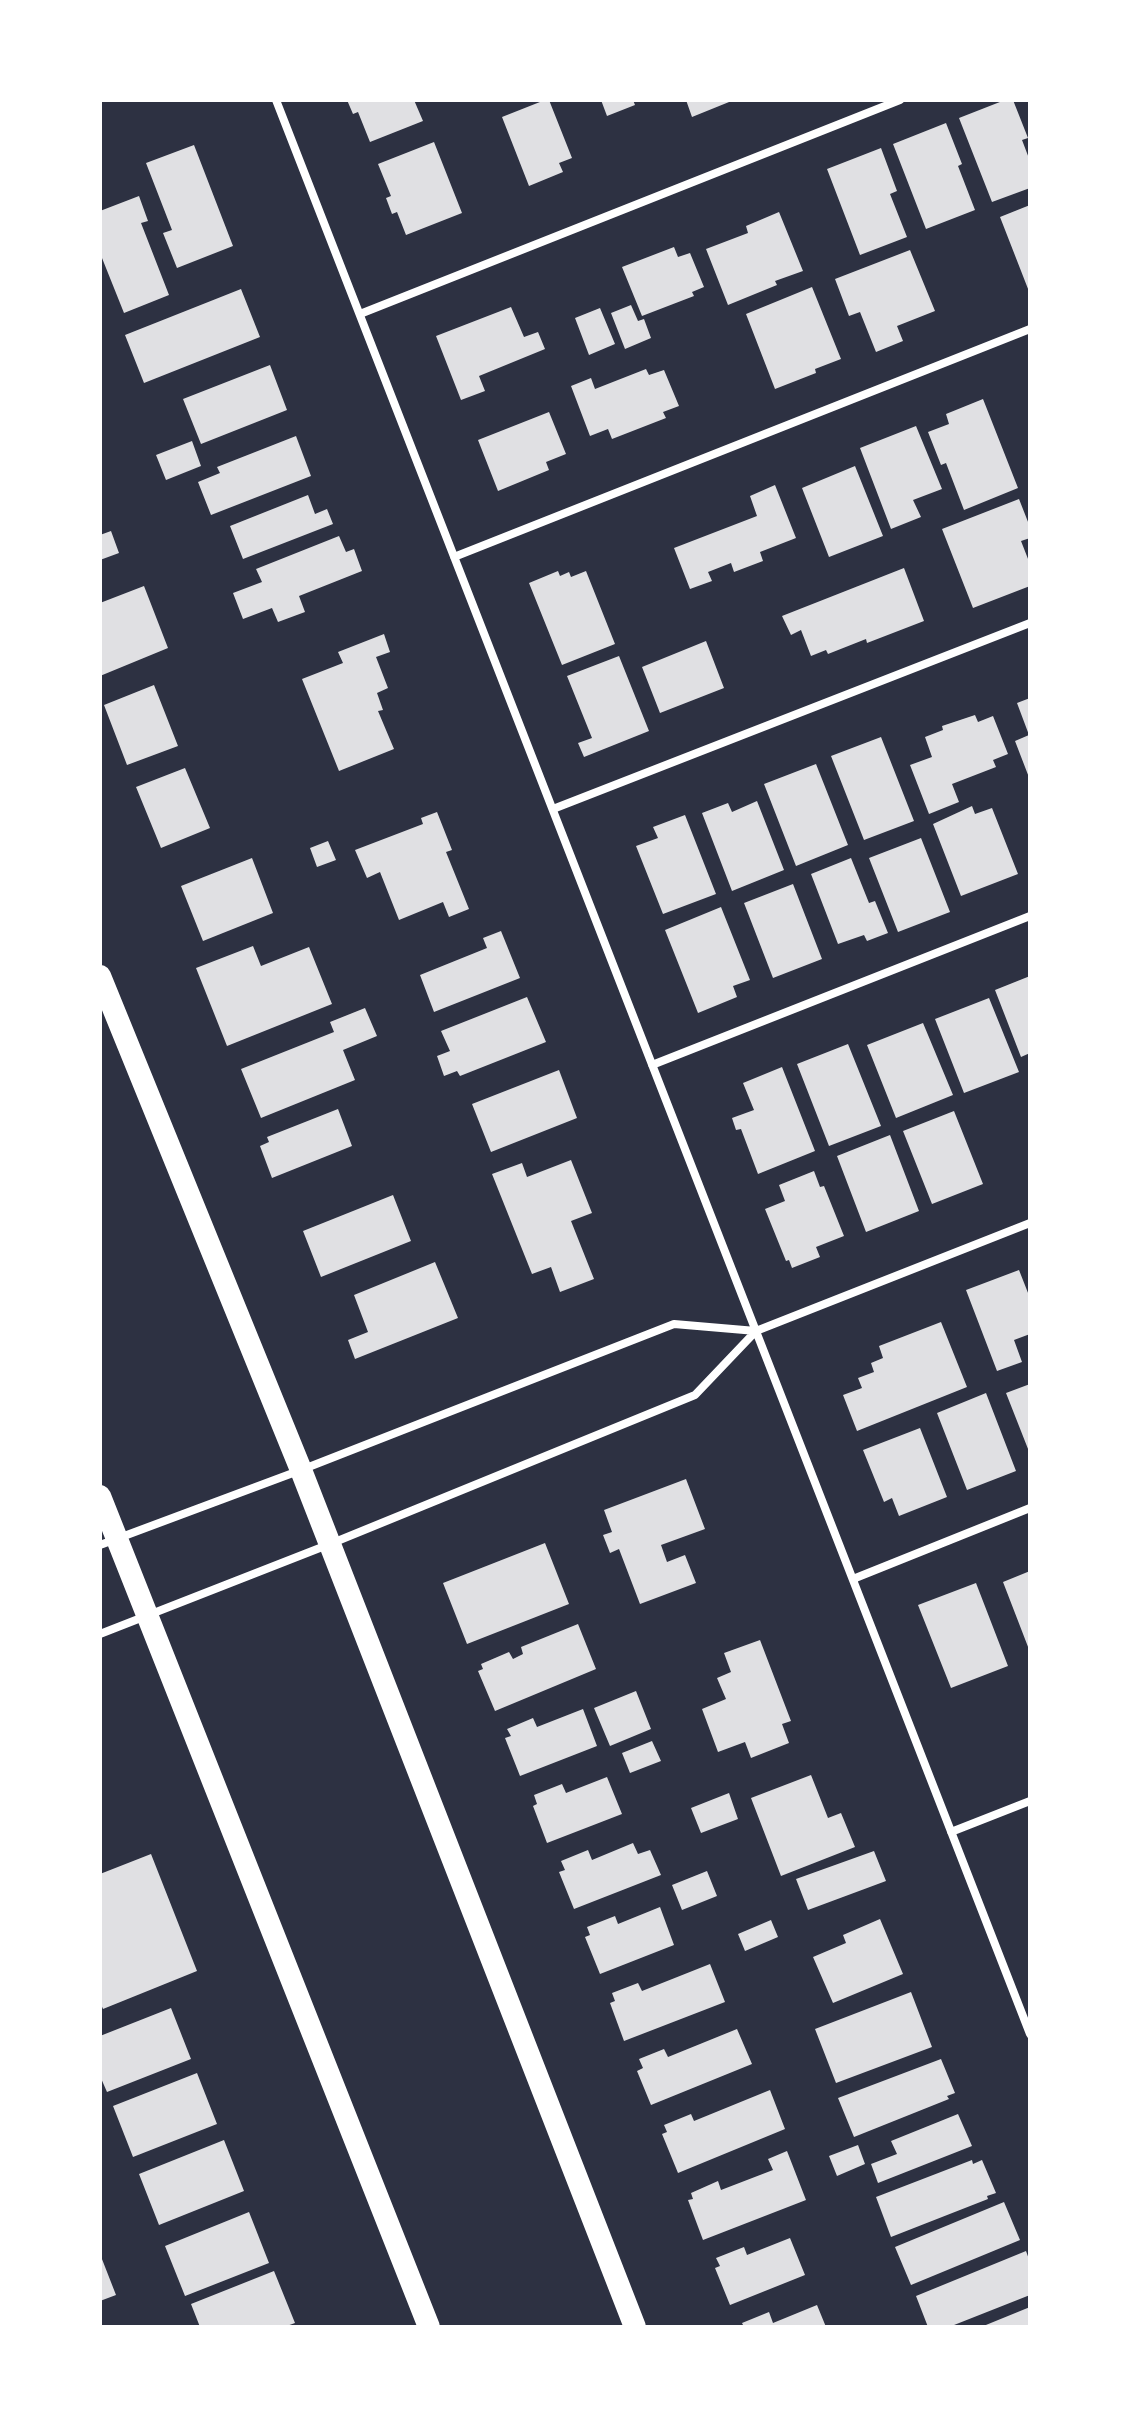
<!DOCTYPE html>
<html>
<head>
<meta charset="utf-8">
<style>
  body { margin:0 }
  #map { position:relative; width:1130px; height:2427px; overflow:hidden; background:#2d3142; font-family:"Work Sans",sans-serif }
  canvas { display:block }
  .frame { position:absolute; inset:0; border:102px solid #fff; pointer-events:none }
</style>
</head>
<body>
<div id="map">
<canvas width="1130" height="2427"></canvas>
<div class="frame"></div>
</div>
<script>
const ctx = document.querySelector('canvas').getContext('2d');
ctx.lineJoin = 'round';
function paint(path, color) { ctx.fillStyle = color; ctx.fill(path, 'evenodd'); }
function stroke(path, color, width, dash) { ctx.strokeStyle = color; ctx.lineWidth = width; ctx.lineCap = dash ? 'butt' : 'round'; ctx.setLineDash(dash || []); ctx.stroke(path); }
const building = new Path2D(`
  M347 100H414L423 121 370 142 358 112 353 114Z
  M545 100H549L572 158 559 163 563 172 529 186 502 117Z
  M601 100H633L635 105 607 116Z
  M686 100H734L692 117Z
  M1005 100H1013L1028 138 1022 140 1030 161V188L992 202 959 118Z
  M946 123 962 164 958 166 975 210 926 229 893 144Z
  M434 142 462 213 406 235 397 212 392 214 386 198 391 196 378 164Z
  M194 145 233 246 177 268 163 233 172 230 146 163Z
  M881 148 897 191 890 194 907 237 860 255 827 169Z
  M139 196 148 221 141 223 169 295 124 313 100 253V211Z
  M1030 205V294L1000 217Z
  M779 212 803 271 775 281 777 285 728 305 706 249 748 233 746 226Z
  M674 247 678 257 690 253 704 287 692 292 694 296 642 316 622 267Z
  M910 250 935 311 897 326 903 341 876 352 860 312 849 316 835 279Z
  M812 287 841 359 815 369 816 373 775 389 746 314Z
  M241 289 260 337 144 383 125 335Z
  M631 305 638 321 644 319 651 338 625 349 611 313Z
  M511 307 524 337 538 332 545 349 479 376 485 391 461 400 436 336Z
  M600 308 615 344 589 355 575 318Z
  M270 365 287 410 201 444 183 399Z
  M646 369 649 375 664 370 679 406 663 412 666 418 612 439 608 429 590 436 571 386 591 378 595 389Z
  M983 399 1018 488 964 510 946 463 941 465 928 432 949 424 946 414Z
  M549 412 566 454 546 462 549 470 498 491 478 440Z
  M916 426 942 489 913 500 921 517 891 529 860 448Z
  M296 436 311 476 211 515 198 482 220 473 217 467Z
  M192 441 201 466 166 480 156 455Z
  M855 466 883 536 829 557 802 488Z
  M775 485 796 538 760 552 763 561 734 572 731 563 708 572 712 581 690 589 674 548 757 516 750 496Z
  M308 495 315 514 327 509 333 524 243 559 230 526Z
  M1019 499 1030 527V538L1021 541 1030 564V586L973 608 942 529Z
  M111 531 119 553 100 560V535Z
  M339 536 346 552 354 549 362 571 299 596 305 612 278 622 272 608 243 619 233 593 262 582 256 569Z
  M904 568 924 621 867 643 866 639 828 654 826 650 811 656 801 630 791 635 782 616Z
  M558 571 560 576 569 572 571 577 586 571 615 644 562 665 529 583Z
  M144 586 168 648 100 676V603Z
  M384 634 390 652 376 657 388 688 377 693 383 710 378 711 394 749 339 771 302 679 343 663 338 652Z
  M706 641 724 688 660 713 642 667Z
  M619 656 649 731 584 757 578 743 592 738 567 676Z
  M154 685 178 746 127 765 104 705Z
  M1030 698V780L1015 741 1029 735 1017 703Z
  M975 715 978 722 993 716 1008 754 993 760 996 767 952 784 959 802 929 814 910 765 932 757 925 737 943 730 942 726Z
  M881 737 914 821 864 840 831 756Z
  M816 764 848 845 796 866 764 784Z
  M185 768 210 828 161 848 136 787Z
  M757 801 784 870 732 891 702 813 728 803 732 812Z
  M972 806 975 814 992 808 1018 874 961 896 933 824Z
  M437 812 452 850 446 852 469 909 449 917 443 902 399 920 380 872 367 878 355 850 423 824 421 818Z
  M685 815 716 894 663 914 636 846 658 838 653 827Z
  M921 838 950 912 898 932 869 858Z
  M328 841 336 860 317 867 310 848Z
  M252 858 273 913 203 941 181 886Z
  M851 858 869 903 875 901 888 933 867 941 864 935 838 944 811 874Z
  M793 884 822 959 773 978 744 903Z
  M721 907 750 980 733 986 737 997 698 1013 665 930Z
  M501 931 520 978 434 1012 420 975 487 948 483 938Z
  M253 946 261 966 309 947 332 1004 227 1046 196 968Z
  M1030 976V1053L1021 1057 995 990Z
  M527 997 546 1042 460 1076 457 1071 444 1076 437 1056 450 1051 441 1031Z
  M989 998 1019 1072 964 1093 935 1019Z
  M365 1008 377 1036 343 1050 355 1080 261 1118 241 1069 334 1032 330 1022Z
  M923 1023 953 1095 896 1118 867 1045Z
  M848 1044 881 1126 829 1146 797 1064Z
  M782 1067 815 1151 758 1174 741 1129 736 1130 732 1118 754 1110 743 1083Z
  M559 1070 577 1118 491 1152 472 1104Z
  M338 1109 352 1146 272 1178 260 1146 269 1142 267 1137Z
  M954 1111 983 1184 932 1204 903 1131Z
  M890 1135 919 1211 866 1232 837 1156Z
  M571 1160 592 1213 571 1221 594 1279 560 1292 551 1267 532 1274 492 1174 522 1163 527 1177Z
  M814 1171 820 1187 824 1186 844 1236 816 1247 820 1257 792 1268 789 1260 786 1261 765 1209 785 1201 779 1185Z
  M393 1195 411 1241 321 1277 303 1231Z
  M435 1262 458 1318 355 1359 348 1340 368 1332 354 1295Z
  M1019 1270 1030 1298V1334L1014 1340 1022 1362 997 1371 966 1290Z
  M941 1322 967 1387 857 1431 843 1395 862 1388 858 1378 874 1372 871 1363 883 1358 879 1346Z
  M1030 1384V1454L1006 1393Z
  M986 1393 1016 1471 967 1490 937 1413Z
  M920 1428 947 1497 899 1516 892 1498 884 1502 863 1450Z
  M686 1479 705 1529 661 1545 667 1562 685 1555 696 1583 640 1604 619 1549 610 1553 603 1535 612 1532 604 1510Z
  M545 1543 569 1604 467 1644 443 1583Z
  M1030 1571V1652L1003 1582Z
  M976 1583 1008 1666 951 1688 918 1605Z
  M578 1624 596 1669 495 1711 478 1671 483 1669 481 1664 509 1652 513 1659 523 1654 521 1647Z
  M760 1640 791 1721 782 1724 789 1743 751 1758 745 1742 718 1752 702 1709 726 1699 717 1678 731 1672 724 1653Z
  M636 1691 651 1729 610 1746 594 1708Z
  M583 1709 597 1746 520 1776 505 1738 511 1736 507 1729 533 1718 537 1727Z
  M652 1741 661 1761 630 1773 622 1753Z
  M811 1775 828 1818 841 1813 855 1847 781 1876 751 1798Z
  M607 1777 622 1814 547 1843 533 1806 537 1804 534 1795 562 1784 566 1793Z
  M729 1793 738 1819 701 1833 691 1808Z
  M633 1843 638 1854 650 1850 661 1875 574 1909 559 1872 565 1870 561 1861 588 1850 592 1860Z
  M874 1851 886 1881 808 1910 796 1879Z
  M151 1854 197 1971 103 2009 100 2002V1874Z
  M707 1871 717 1896 682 1910 672 1885Z
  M660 1907 674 1945 600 1974 585 1937 590 1935 587 1927 615 1916 618 1924Z
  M880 1919 903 1974 833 2003 813 1957 846 1943 843 1935Z
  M771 1920 778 1937 745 1951 738 1934Z
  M710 1964 725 2002 624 2041 610 2003 615 2001 612 1993 638 1983 642 1991Z
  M911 1992 932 2047 836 2083 815 2029Z
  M171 2008 191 2059 107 2092 100 2076V2036Z
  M737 2029 752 2064 651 2105 637 2071 643 2068 639 2059 664 2049 668 2057Z
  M941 2059 955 2093 947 2096 949 2099 854 2137 838 2098Z
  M197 2073 217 2124 133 2157 113 2106Z
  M770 2090 785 2129 678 2173 662 2134 667 2132 664 2125 691 2114 694 2121Z
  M958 2114 972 2146 878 2183 871 2164 897 2154 891 2141Z
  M224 2140 244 2191 159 2225 139 2174Z
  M858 2145 865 2164 837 2176 829 2156Z
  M787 2151 806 2200 703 2240 688 2200 693 2199 691 2193 718 2181 721 2190 773 2170 768 2159Z
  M972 2160 973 2164 982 2160 996 2193 987 2196 988 2199 891 2237 876 2197Z
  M1004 2202 1020 2240 911 2285 895 2247Z
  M249 2212 269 2263 185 2296 165 2246Z
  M790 2238 805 2275 730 2305 715 2268 720 2266 716 2258 744 2247 747 2255Z
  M1026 2251 1030 2262V2295L949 2327H928L916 2296Z
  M100 2254 116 2295 100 2301Z
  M274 2271 295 2323 284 2327H200L191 2304Z
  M817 2305 826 2327H744L742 2323 769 2312 773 2323Z
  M1030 2307V2327H981Z`);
const minor = new Path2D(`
  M276 100 1030 2034
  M360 314 900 100
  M454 557 1030 329
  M553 809 1030 623
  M652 1065 1030 916
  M100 1545 301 1470 674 1324 756 1331
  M853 1579 1030 1508
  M100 1634 330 1544 695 1395 756 1331 1030 1223
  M951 1832 1030 1801`);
const trunk = new Path2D(`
  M100 976 301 1470 635 2327
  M100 1496 429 2327`);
paint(building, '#e0e0e3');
stroke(minor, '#fff', 8);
stroke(trunk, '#fff', 22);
</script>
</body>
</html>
